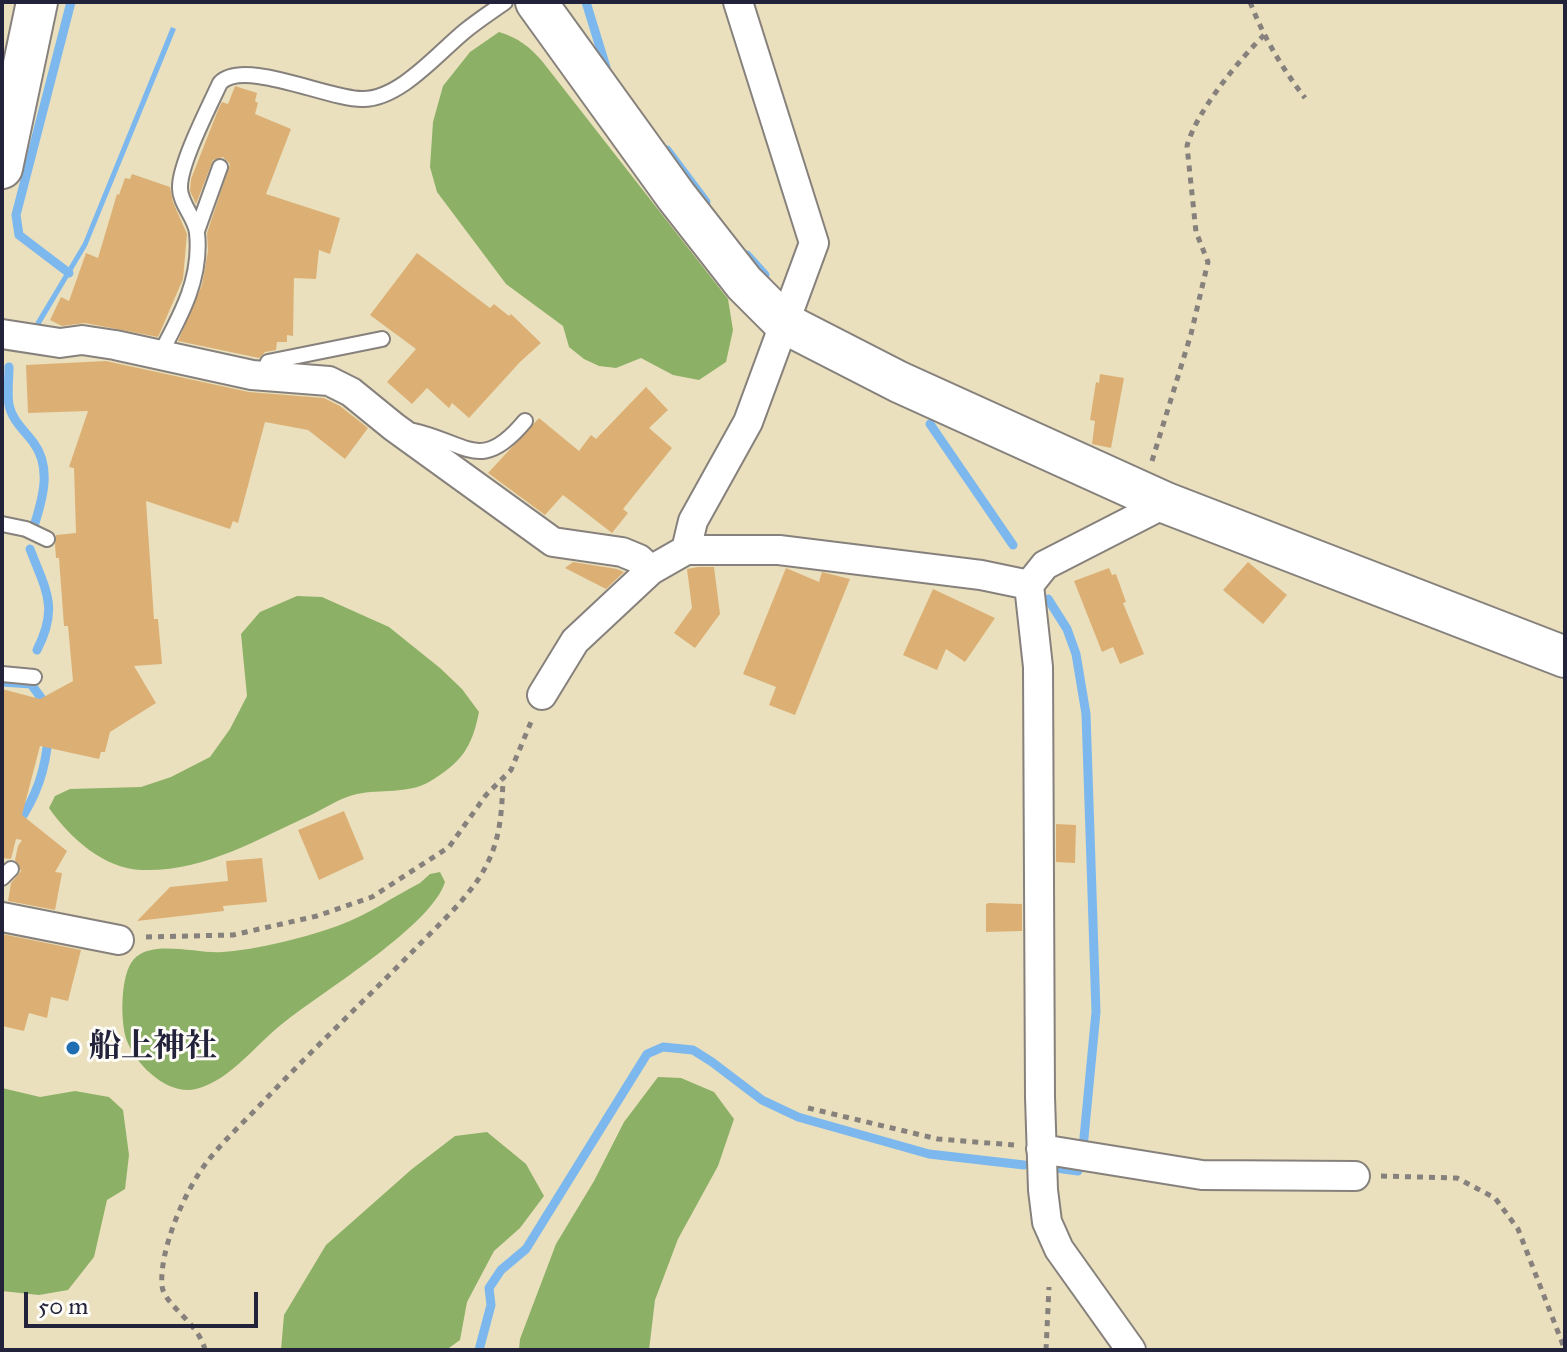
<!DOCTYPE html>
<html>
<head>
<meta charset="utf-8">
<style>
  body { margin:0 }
  #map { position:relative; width:1567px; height:1352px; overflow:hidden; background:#eae0bd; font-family:"IM FELL Great Primer",serif }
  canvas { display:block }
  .frame { position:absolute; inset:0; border:4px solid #22223b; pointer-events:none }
  .scale { position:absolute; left:24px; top:1292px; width:234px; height:36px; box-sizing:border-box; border:4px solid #22223b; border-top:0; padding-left:10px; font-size:24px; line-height:28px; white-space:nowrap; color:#22223b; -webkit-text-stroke:6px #fdfcf7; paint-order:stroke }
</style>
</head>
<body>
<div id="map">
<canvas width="1567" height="1352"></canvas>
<div class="frame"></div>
<div class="scale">50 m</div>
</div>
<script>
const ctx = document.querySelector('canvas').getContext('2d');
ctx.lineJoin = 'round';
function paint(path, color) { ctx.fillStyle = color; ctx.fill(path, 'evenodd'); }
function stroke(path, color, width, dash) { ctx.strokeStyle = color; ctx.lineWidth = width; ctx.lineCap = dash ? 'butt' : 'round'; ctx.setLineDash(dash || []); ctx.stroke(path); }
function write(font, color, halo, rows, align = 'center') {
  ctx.font = font + ' "IM FELL Great Primer","Noto Serif JP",serif'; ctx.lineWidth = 6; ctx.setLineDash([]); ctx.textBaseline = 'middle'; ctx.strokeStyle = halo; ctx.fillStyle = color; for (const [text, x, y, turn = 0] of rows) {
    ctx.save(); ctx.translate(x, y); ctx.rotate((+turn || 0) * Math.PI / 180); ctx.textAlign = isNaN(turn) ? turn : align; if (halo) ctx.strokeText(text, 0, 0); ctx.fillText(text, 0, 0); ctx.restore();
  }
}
const forest = new Path2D(`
  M499 32C518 38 529 46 542 61L728 299 733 330 726 362 699 380 673 375 641 358 616 368 599 366 584 359 569 347 563 326 506 284 437 192 430 167 433 122 443 86 470 52Z
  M297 596 322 597 389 627 440 668 462 689 479 712C472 748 461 763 429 782 408 794 380 789 357 794 342 797 327 807 313 814 257 839 205 872 142 870 104 869 70 838 49 808L55 796 70 789 141 787 171 777 210 757 230 729 247 696 241 634 260 612Z
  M440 872 445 882C432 925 324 991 287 1020 258 1041 232 1080 196 1089 168 1096 136 1065 127 1041 120 1023 120 974 134 959 152 939 198 954 222 952 256 950 308 937 340 925 368 915 394 896 420 883L430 874Z
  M658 1077 681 1078 714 1092 734 1119 718 1166 678 1239 655 1300 649 1350H519L520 1339 556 1244 594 1181 624 1122Z
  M2 1088 40 1097 75 1091 109 1097 123 1110 129 1155 125 1189 107 1200 94 1257 68 1290 39 1295 2 1291Z
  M487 1132 526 1164 544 1196 520 1228 494 1251 467 1302 460 1340 449 1348 435 1350H281L284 1315 326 1245 412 1169 455 1136Z`);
const water = new Path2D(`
  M171 27 176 29 87 246 39 327 34 325 83 243Z`);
const stream = new Path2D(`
  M586 2 606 67
  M667 150 706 202
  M747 255 765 275
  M69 273 19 235 16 215 71 2
  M9 367C9 379 7 393 9 405 12 420 24 430 33 442 52 467 43 498 34 526
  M930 424 1013 545
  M30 549C46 591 59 607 37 650
  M1048 599 1067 629 1076 654 1086 714 1096 1012 1083 1148
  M2 682 31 684 47 706
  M18 823C37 796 46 769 48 737
  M1049 1167 1078 1171
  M479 1350 491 1305 489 1288 501 1270 526 1249 647 1054 663 1047 693 1050 712 1062 762 1100 798 1117 929 1154 1024 1165`);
const building = new Path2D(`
  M235 86 257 93 255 101 258 103 255 114 291 129 266 194 340 218 330 254 319 250 316 279 294 278 293 336 287 335V342H277L276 350 265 352 259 358 178 341 202 285 208 251 207 233 230 164 223 157 213 160 196 204 190 191 191 179 218 110 222 102 228 104Z
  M132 174 170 187 173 202 187 234 183 279 158 337 85 323 62 326 50 320 61 297 69 301 86 253 98 258 117 194 119 195 125 178 130 179Z
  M417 253 490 308 494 304 509 316 511 314 541 343 520 362 469 418 452 403 449 408 427 388 412 404 387 382 416 349 370 315Z
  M106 361 249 392 324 398 340 406 368 428 345 459 308 430 265 422 238 523 233 521 230 529 146 501 154 619H158L162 664 134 666 156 703 110 732 105 752H101L99 759 40 746 22 815 67 851 55 872 62 873 55 910 8 901 11 883 21 871 15 860 18 846 22 840 16 839 11 859 2 858V689L40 699 73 681 68 626H64L59 558H56L55 545 56 535 76 533 74 468 69 467 88 411 28 413 26 365Z
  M1100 374 1124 378 1111 448 1092 444 1095 421 1090 420 1096 382 1099 383Z
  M646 387 668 410 649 428 672 448 623 509 628 513 612 533 563 495 545 515 488 473 539 418 579 451 591 435 596 439Z
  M573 562 617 569 624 572 606 589 565 568Z
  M1248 562 1287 595 1263 624 1223 590Z
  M698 567H714L720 614 695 648 674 633 692 608 687 569Z
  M786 568 819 582 822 572 850 579 795 715 769 705 776 687 743 674Z
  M1109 568 1112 575 1116 574 1126 602 1123 603 1144 654 1120 664 1113 647 1102 652 1074 581Z
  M933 589 995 618 965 662 946 649 937 670 903 655Z
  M344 811 364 859 319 880 298 830Z
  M1056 824 1076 825 1075 863 1056 862Z
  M262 858 267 902 223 906 224 911 137 921 170 887 228 881 226 861Z
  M989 903 1022 904V931L986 932V904Z
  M2 934 81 950 68 1001 51 997 47 1018 29 1013 24 1031 2 1026Z`);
const path = new Path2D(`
  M1250 2C1264 38 1282 68 1305 98
  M1152 461 1191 334 1208 262 1196 232 1187 146C1196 112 1239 60 1264 35
  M146 937 233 935 317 916 372 897 449 847 486 795 511 770 531 722
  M808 1108 938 1139 1014 1145
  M1381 1176 1457 1178 1495 1198 1518 1229 1565 1350
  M205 1350C199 1323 164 1305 162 1286 159 1250 185 1190 207 1162 223 1141 243 1123 261 1104 311 1051 364 1001 415 949 438 925 471 896 486 866 501 838 502 809 503 778
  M1046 1350 1049 1287`);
const lane = new Path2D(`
  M197 231 220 167
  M159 356C180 317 202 279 197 233 196 218 179 203 180 187 180 163 209 107 220 83 244 58 330 100 363 99 400 99 438 53 465 31 477 21 491 12 505 2
  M263 375 268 362 382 339
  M414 431C467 443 481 474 525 421
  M2 524 26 529 47 539
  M2 674 34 677
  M2 878 11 869`);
const street = new Path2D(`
  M2 334 60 343 82 340 115 345 252 375 329 381 351 392 394 427 553 542 622 552 639 559 651 570
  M686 550 693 521 748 422 814 243 738 2
  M542 695 575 641 651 570 686 550H779L981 575 1029 585
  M2 917 119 940
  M1041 1149 1202 1175 1355 1176
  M1131 1350 1059 1249 1047 1222 1043 1190 1040 1097 1038 667 1029 585 1045 565 1166 503`);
const secondary = new Path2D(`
  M536 2 676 196 744 283 784 323 899 382 1166 503 1565 657
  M2 168 37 2`);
const markers = [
  [73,1048,8,"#1f6fb2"]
];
const poiNames = [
  ["船上神社",89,1048]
];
paint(forest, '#8cb066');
paint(water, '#7cb8ee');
stroke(stream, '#7cb8ee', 9);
paint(building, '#dcb075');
stroke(lane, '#86817c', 18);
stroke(street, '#86817c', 32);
stroke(secondary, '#86817c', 44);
stroke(path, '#86817c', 5, [6, 6]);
stroke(lane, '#fff', 14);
stroke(street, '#fff', 28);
stroke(secondary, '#fff', 40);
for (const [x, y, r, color] of markers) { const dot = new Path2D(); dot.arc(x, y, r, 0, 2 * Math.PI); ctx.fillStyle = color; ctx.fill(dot); stroke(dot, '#fdfcf7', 3); }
write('bold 32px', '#22223b', '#fdfcf7', poiNames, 'left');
</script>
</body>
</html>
